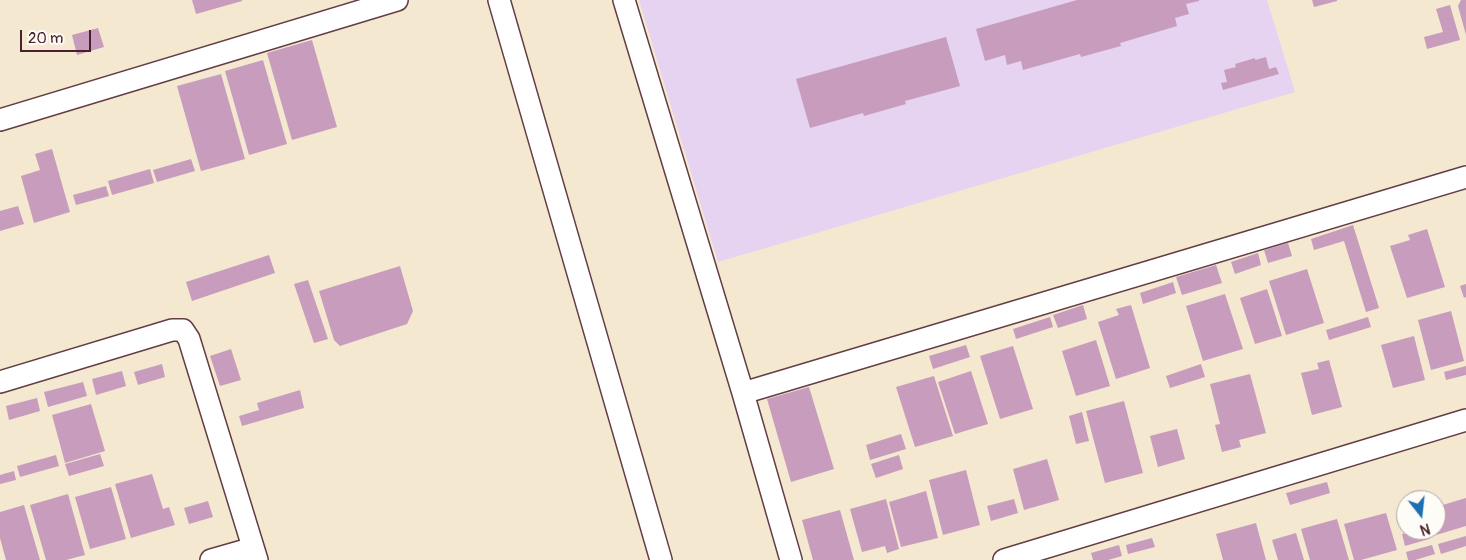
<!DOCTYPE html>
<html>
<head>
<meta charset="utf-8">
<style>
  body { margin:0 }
  #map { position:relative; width:1466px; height:560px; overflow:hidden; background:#f4e8d1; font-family:Pangolin,sans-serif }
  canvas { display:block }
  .north { position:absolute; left:1396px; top:490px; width:50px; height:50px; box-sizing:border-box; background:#fdfcf7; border:1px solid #b5a4a5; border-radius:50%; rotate:164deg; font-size:14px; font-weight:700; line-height:20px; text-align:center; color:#4a1f2b }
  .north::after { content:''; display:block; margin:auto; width:18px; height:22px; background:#1f6fb2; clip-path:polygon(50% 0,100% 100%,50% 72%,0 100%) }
  .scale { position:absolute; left:20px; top:30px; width:71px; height:22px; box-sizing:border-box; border:2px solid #4a1f2b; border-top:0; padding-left:6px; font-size:15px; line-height:18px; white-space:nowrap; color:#4a1f2b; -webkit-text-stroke:4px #fdfcf7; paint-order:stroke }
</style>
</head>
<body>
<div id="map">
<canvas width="1466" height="560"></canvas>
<div class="north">N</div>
<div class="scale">20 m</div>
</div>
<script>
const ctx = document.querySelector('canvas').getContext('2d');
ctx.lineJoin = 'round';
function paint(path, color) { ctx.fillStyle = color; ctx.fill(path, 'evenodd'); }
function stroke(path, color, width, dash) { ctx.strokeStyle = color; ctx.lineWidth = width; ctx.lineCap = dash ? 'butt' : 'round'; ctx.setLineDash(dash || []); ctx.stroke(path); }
const built = new Path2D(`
  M639 0H1267L1295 92 718 262Z`);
const building = new Path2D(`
  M192 0H242V1L196 14Z
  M1077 0H1199V1L1186 4 1189 14 1175 18 1177 26 1120 43 1121 46 1081 57 1080 54 1023 70 1021 61 1007 65 1005 55 985 61 976 29Z
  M1312 0H1337V1L1314 7Z
  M1461 0H1466V35L1458 6Z
  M1450 5 1460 40 1427 49 1424 37 1443 32 1436 9Z
  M98 28 104 47 77 55 72 35Z
  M946 37 960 86 905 101 906 104 864 116 863 113 810 128 796 79Z
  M312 40 337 127 292 140 267 53Z
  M1266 57 1269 69 1276 67 1279 74 1223 90 1221 83 1227 82 1224 70 1236 67 1235 64 1255 58V60Z
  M263 60 287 144 249 155 225 71Z
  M221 74 245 159 201 171 177 86Z
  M52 149 70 212 34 223 21 176 40 170 35 154Z
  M191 159 195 171 157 182 153 170Z
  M150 169 154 183 112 195 108 181Z
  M106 186 109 196 76 205 73 195Z
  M18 206 24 224 0 231V211Z
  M1353 225 1379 308 1366 312 1344 241 1314 250 1311 239Z
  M1427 229 1445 287 1407 298 1390 246 1410 240 1408 235Z
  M1288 243 1292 256 1268 263 1264 250Z
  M1258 253 1261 265 1235 274 1231 262Z
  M269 255 275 273 192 301 186 282Z
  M1216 265 1222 283 1182 295 1176 277Z
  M400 266 413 311 407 324 340 346 334 340 319 291Z
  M1307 269 1324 323 1286 335 1269 281Z
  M308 280 328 339 314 343 294 284Z
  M1173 282 1176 293 1143 304 1140 293Z
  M1466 284V297L1464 298 1460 286Z
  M1267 289 1282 336 1255 344 1240 298Z
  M1225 294 1243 349 1203 361 1186 306Z
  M1083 305 1087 319 1058 328 1053 315Z
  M1131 305 1150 368 1116 379 1098 322 1119 315 1116 309Z
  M1451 311 1464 361 1431 370 1418 320Z
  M1050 317 1053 327 1016 339 1013 329Z
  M1368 317 1371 327 1329 340 1326 330Z
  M1414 336 1425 380 1393 388 1381 345Z
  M1096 340 1110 386 1076 396 1062 351Z
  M966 345 970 357 933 369 929 356Z
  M1013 346 1033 409 1000 419 980 356Z
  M231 349 241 380 220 386 210 356Z
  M1329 360 1342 407 1312 415 1301 373 1319 369 1317 363Z
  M162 364 165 377 138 385 134 372Z
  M1201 364 1205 377 1170 388 1166 376Z
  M1466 366V375L1446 380 1444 372Z
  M122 371 126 386 96 395 92 379Z
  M971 371 988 424 955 434 938 382Z
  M1250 374 1266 433 1239 440 1241 447 1222 452 1215 425 1220 424 1210 384Z
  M934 376 953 436 915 447 896 387Z
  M83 382 87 396 48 407 44 392Z
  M809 387 834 469 791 482 767 399Z
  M300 390 304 408 242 426 239 416 259 410 257 403Z
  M37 398 40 411 9 420 6 406Z
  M1124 401 1143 473 1105 483 1086 411Z
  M91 404 105 451 65 463 52 415Z
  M1082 412 1089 441 1076 444 1069 416Z
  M1177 429 1185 459 1158 467 1150 436Z
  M901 434 906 449 870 460 866 445Z
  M100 454 104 466 69 476 65 464Z
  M56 455 59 466 20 477 17 466Z
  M899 455 903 469 876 478 871 464Z
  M1047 459 1059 500 1024 510 1013 469Z
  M966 470 980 525 943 535 929 480Z
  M14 471 16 480 0 484V475Z
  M152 474 163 509 169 507 175 525 131 538 115 484Z
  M1327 482 1330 493 1290 505 1286 493Z
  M111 487 126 539 90 549 75 497Z
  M926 491 938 538 901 547 889 502Z
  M68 494 85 555 66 560H46L30 505Z
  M1466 498V526L1436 535 1434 530H1436V507Z
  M886 499 899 549 887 553 885 546 862 552 850 509Z
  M1014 499 1018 513 991 521 987 506Z
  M208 501 213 517 189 524 184 508Z
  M24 505 40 560H6L0 538V512Z
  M840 510 854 560H813L802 520Z
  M1386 513 1397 550 1361 560H1354L1344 524Z
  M1337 519 1349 560H1310L1301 529Z
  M1256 523 1266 560H1223L1216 534Z
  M1415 530H1426L1429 539 1405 546 1402 534Z
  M1296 533 1304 560H1278L1272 540Z
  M1466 536V546L1441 554 1438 544Z
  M1152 538 1155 547 1128 554 1126 545Z
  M1119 545 1122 556 1108 560H1093L1091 553Z
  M1432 545 1435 554 1415 560H1408L1406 552Z`);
const street = new Path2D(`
  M499 0 661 560
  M624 0 743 393 791 560
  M0 120 397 0
  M0 382 172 330H183L189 339 257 560
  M743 393 1466 177
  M211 560 253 548
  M1004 560 1466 420`);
paint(built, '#e5d3f1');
paint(building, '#c89cbd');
stroke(street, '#643d44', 24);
stroke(street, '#fff', 21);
</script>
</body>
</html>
